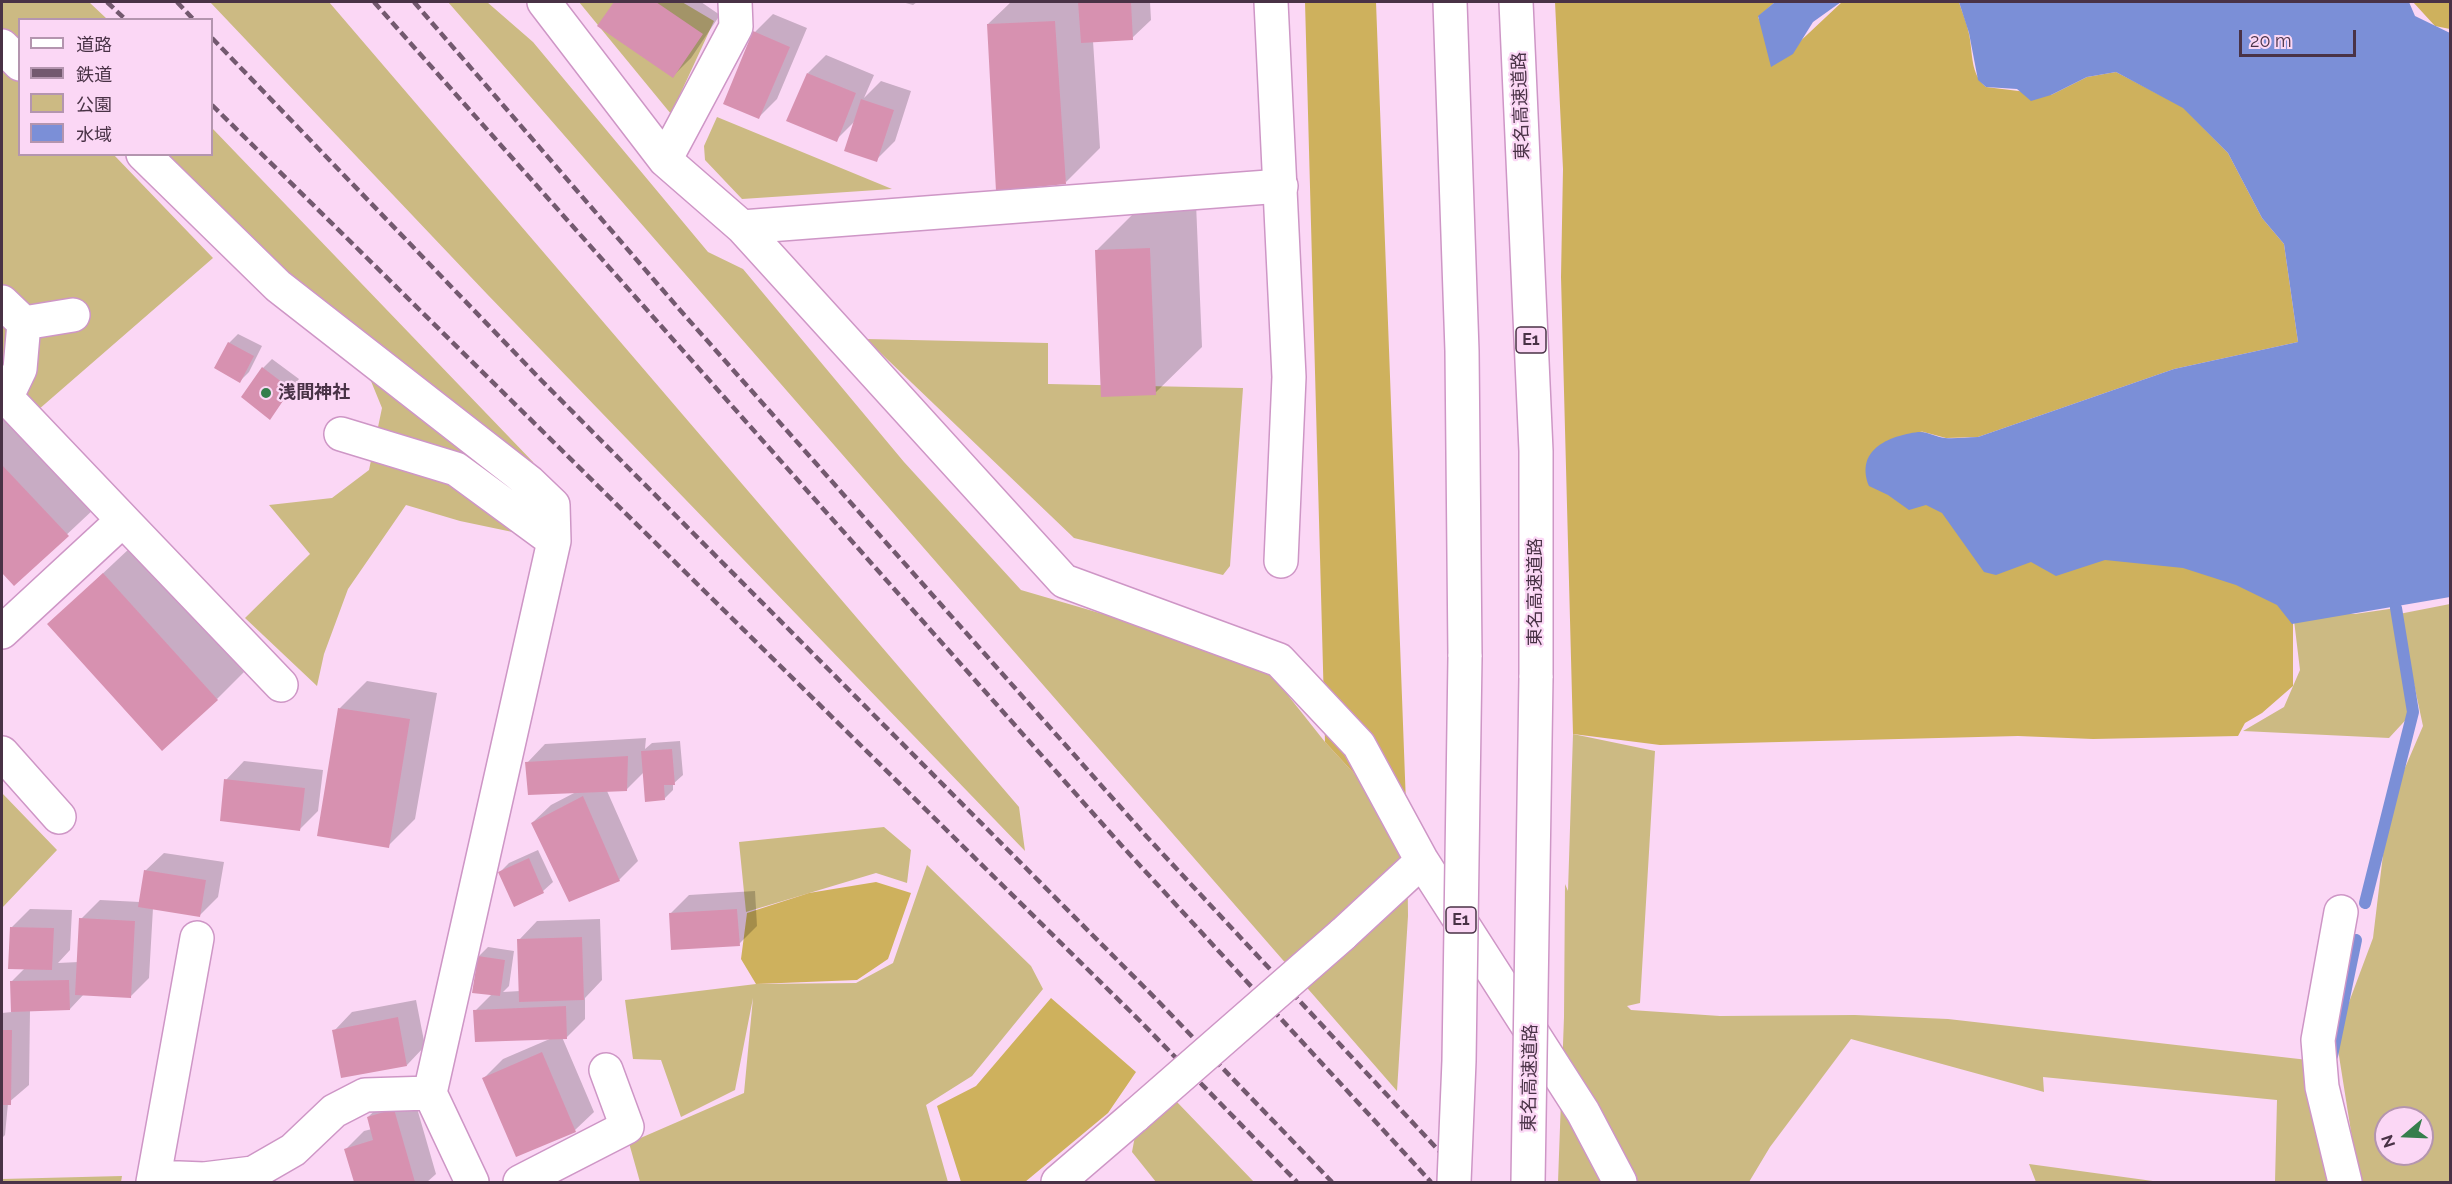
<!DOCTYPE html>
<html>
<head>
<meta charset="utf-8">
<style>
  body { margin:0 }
  #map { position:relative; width:2452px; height:1184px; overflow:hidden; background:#fbd7f5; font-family:Raleway,"Noto Sans JP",sans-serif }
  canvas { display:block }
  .frame { position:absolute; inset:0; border:3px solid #493246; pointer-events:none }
  .legend { position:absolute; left:18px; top:18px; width:195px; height:138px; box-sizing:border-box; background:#fbd7f5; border:2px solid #b495af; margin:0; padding:8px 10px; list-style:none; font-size:18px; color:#493246 }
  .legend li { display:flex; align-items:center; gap:12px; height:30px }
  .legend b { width:30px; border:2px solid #b495af }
  .north { position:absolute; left:2374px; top:1106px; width:60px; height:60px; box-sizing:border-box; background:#fbd7f5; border:2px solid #b495af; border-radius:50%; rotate:251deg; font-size:16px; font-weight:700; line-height:24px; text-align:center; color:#493246 }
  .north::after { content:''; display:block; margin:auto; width:21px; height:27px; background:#357e4c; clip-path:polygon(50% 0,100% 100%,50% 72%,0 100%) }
  .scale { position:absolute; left:2239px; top:30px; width:117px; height:27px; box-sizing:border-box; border:3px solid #493246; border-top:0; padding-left:8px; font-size:18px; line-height:21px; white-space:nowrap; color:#493246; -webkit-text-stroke:4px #fbd7f5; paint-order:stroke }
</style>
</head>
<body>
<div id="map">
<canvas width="2452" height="1184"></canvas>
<div class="frame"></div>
<ul class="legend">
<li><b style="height:8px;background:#fff"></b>道路</li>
<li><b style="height:8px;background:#73596f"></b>鉄道</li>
<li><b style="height:16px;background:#ccba83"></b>公園</li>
<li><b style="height:16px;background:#7b8fd7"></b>水域</li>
</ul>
<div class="north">N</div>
<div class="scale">20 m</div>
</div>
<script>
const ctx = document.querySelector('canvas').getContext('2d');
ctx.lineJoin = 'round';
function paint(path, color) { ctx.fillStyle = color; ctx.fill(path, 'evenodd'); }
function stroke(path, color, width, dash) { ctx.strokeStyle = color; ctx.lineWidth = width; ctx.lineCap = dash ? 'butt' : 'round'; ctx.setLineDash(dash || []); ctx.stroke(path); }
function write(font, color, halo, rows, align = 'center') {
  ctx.font = font + ' Raleway,"Noto Sans JP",sans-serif'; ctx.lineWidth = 4.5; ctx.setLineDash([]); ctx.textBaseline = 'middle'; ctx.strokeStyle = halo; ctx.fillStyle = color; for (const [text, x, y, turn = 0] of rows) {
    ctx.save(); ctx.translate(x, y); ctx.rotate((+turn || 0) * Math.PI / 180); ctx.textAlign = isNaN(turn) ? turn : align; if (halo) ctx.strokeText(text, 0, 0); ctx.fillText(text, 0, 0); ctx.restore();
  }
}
const green = new Path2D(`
  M2 2H89L107 19 20 20 19 54 2 34Z
  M210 2H329L1019 807 1025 851 487 294Z
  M448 2H487L533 42 708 252 743 269 904 462 1021 590 1260 660 1325 742 1407 831 1408 916 1397 1091Z
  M579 2H682L714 21 671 114Z
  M2 62 19 81 20 154 114 155 213 258 38 410 2 367Z
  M717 117 892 189 742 199 705 160 704 146Z
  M212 128 534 463 445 408 308 293 153 155 212 154Z
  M866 339 1048 343V384L1243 388 1230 566 1223 575 1074 538Z
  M364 364 525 501 522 534 460 521 406 505 348 589 324 654 317 686 245 618 310 554 269 505 332 498 369 470 382 408Z
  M2450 604V1182H2359L2336 1037 2373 938 2389 805 2423 726 2399 614ZM2386 1118H2422V1154H2386Z
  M2396 608 2413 712 2389 738 2243 731 2284 707 2300 670 2293 612 2355 614Z
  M1573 734 1655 751 1640 1003 1627 1006 1631 1010 1720 1016 1855 1015 1948 1019 2308 1060 2341 1182H2275L2277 1100 2043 1077 2044 1092 1851 1039 1770 1147 1749 1182H1558L1564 1017 1565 884 1568 891Z
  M2 793 57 850 2 908Z
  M884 827 911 850 907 883 876 873 746 912 739 842Z
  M927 865 1031 966 1043 989 972 1076 926 1105 948 1182H640L629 1143 744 1093 753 998 735 1090 681 1117 661 1060 633 1059 625 1000 756 984 856 983 893 963Z
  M1177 1102 1254 1182H1156L1132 1152 1135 1136Z
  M2029 1164 2160 1182H2036Z
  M122 1176 121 1182H2V1179Z`);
const forest = new Path2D(`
  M1305 2H1376L1407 831 1325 742Z
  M1555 2H1775L1758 17 1777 63 1842 2H1959C1962 12 1967 23 1969 34 1973 53 1970 74 1986 87L2051 95 2087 77 2116 72 2183 107 2228 153 2262 218 2284 244 2298 342 2174 369 1978 437 1946 438 1920 431 2166 539 2293 612V686L2262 713 2245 723 2238 736 2093 739 2018 736 1660 745 1573 734 1561 277 1563 169Z
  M2413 2H2450V29L2435 26Z
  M876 882 911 893 888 959 857 980 756 984 741 959 747 913 809 893Z
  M1051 998 1136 1072 1108 1113 1025 1182H961L937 1106 976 1086Z`);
const water = new Path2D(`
  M1775 2H1841L1813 22 1793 54 1771 67 1758 16Z
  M1959 2H2409L2415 16 2450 33V597L2292 624 2277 605 2236 585 2183 568 2105 560 2056 576 2031 562 1996 575 1984 572 1942 513 1926 505 1909 510 1888 495 1869 486C1855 450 1888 436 1918 432 1927 431 1936 437 1945 438 1955 439 1967 437 1978 437L2174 369 2298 342 2284 244 2262 218 2228 153 2183 108 2116 72 2087 77 2051 95 2031 101 2017 89 1986 87 1978 80 1969 33Z`);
const shadow = new Path2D(`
  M616 2H701L720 15 691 58 673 76 599 25Z
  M902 2H917L913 5Z
  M1011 2H1150L1151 20 1132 38 1093 41 1100 148 1066 182 988 24Z
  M773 14 807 28 777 99 759 117 755 32Z
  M826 55 874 75 864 98 881 81 911 91 895 141 876 160 855 121 836 140 808 73Z
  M1196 203 1202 347 1155 393 1096 251 1142 205Z
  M238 334 262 346 249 372 240 381 216 367 229 343Z
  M272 359 299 379 270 418 263 368Z
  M2 410 95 508 14 584 2 571Z
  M131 547 244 672 217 699 49 624Z
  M367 681 437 693 415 819 388 846 319 834 340 708Z
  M646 738 645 749 652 743 680 741 683 775 673 784V790L664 799 644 772 626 790 607 791 638 861 619 880 532 823 551 805 576 792 527 763 545 744Z
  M244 761 323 770 318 811 300 829 226 780Z
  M538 850 553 882 543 891 514 905 500 872 509 863Z
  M164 853 224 862 218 897 200 915 153 908 149 978 130 997 84 994 70 1009 30 1010 29 1085 8 1103 5 1135 2 1138V1013L12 1012 11 982 25 968 11 928 30 909 72 910 70 950 58 963 79 962 81 919 100 900 140 902 145 871Z
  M755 891 757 926 739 944 670 914 689 895Z
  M600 919 602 980 585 998V1019L567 1037H562L594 1112 575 1130 484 1078 503 1059 552 1038 475 1011 492 994 479 956 488 947 514 951 509 986 503 992 520 991 519 940 537 921Z
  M416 1000 425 1046 407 1065 334 1031 352 1012Z
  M412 1091 436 1174 427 1182H355L346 1149 364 1131 372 1129 368 1117 387 1099Z`);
const stream = new Path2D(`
  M2365 903 2413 712 2396 608
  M2332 1056 2356 940`);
const building = new Path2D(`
  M614 2H656L703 34 673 78 597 26Z
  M1078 2H1131L1133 40 1081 43Z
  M1055 21 1066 184 996 191 987 24Z
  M753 31 790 47 759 119 723 104Z
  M807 73 856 93 837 142 786 121Z
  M861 99 894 110 877 162 844 151Z
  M1150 248 1156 395 1101 397 1095 250Z
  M228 342 254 356 240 383 214 368Z
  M262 367 291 389 270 420 241 397Z
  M2 465 69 536 14 586 2 573Z
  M103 573 218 700 162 751 47 624Z
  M338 708 410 719 389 848 317 836Z
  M672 749 675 785H664L665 800 645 802 641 751Z
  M628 756 627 791 528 795 525 762Z
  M224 779 305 788 300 831 220 821Z
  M583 796 620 881 569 902 531 823Z
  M529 858 544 893 514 907 498 872Z
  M144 870 206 880 200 917 138 907Z
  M737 909 740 946 671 950 669 913Z
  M79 918 135 921 131 998 75 995Z
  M10 927 54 928 52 970 8 969Z
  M582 937 584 1000 519 1002 517 939Z
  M478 956 505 960 500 996 472 993Z
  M69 980 70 1010 11 1012 10 981Z
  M566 1006 567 1039 475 1042 473 1010Z
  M398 1017 407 1066 341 1078 332 1030Z
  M2 1030H12L11 1105H2Z
  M542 1052 576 1132 516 1157 482 1078Z
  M394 1109 415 1182H354L344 1149 373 1140 367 1117Z`);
const street = new Path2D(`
  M544 2 665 160 742 227 1064 581 1279 660 1359 745 1422 861 1583 1112 1620 1182
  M2 46 20 64
  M143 154 278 286 529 482 553 505 554 541 430 1093 472 1182
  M665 160 736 27 735 2
  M742 227 1281 186
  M2 302 24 323 20 369 6 398
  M24 323 73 315
  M2 393 123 520 2 632
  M341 434 456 469 554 541
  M123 520 281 685
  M2 753 59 817
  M2341 912 2318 1040 2322 1087 2345 1182
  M1342 935 1422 861
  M154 1177 204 1179 253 1173 293 1150 334 1111 365 1095 430 1093
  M153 1182 197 938
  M520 1182 627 1127 606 1070
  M1058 1182 1136 1115`);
const secondary = new Path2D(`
  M1271 2 1289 377 1281 561`);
const highway = new Path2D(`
  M1450 2 1462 351 1465 657
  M1516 2 1536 451V678`);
const rail = new Path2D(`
  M107 2 126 20
  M177 2 194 20
  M374 2 1122 846 1431 1182
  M414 2 680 310 1147 837 1468 1182
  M212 38 542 381 1158 1001 1332 1182
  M212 105 1141 1022 1297 1182`);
const streetBridge = new Path2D(`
  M1136 1115 1342 935`);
const highwayBridge = new Path2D(`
  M1454 1182 1459 1061 1465 657
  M1528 1182 1536 678`);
const markers = [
  [266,393,6,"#357e4c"]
];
const shields = [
  [1531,340,30],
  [1461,920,30]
];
const shieldNames = [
  ["E1",1531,340],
  ["E1",1461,920]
];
const streetNames = [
  ["東名高速道路",1521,106,-92],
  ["東名高速道路",1536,592,-90],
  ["東名高速道路",1530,1078,-89]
];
const poiNames = [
  ["浅間神社",278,393]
];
paint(green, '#ccba83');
paint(forest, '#ceb15d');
paint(water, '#7b8fd7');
paint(shadow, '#0003');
stroke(stream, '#7b8fd7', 12);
paint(building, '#d791b0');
stroke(street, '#ce96c6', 36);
stroke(secondary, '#ce96c6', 36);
stroke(highway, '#ce96c6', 36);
stroke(street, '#fff', 33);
stroke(secondary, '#fff', 33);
stroke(highway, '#fff', 33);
stroke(rail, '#73596f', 4.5, [9, 4.5]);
stroke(streetBridge, '#ce96c6', 36, []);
stroke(highwayBridge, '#ce96c6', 36, []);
stroke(streetBridge, '#fff', 33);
stroke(highwayBridge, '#fff', 33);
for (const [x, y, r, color] of markers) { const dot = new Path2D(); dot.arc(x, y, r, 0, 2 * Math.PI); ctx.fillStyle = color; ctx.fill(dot); stroke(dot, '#fbd7f5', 2); }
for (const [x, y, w] of shields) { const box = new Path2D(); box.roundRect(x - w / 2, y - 13, w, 26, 4.5); ctx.fillStyle = '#fbd7f5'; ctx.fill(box); stroke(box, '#493246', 1.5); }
write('bold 16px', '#493246', null, shieldNames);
write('18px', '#493246', '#fbd7f5', streetNames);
write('bold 18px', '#493246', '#fbd7f5', poiNames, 'left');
</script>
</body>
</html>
